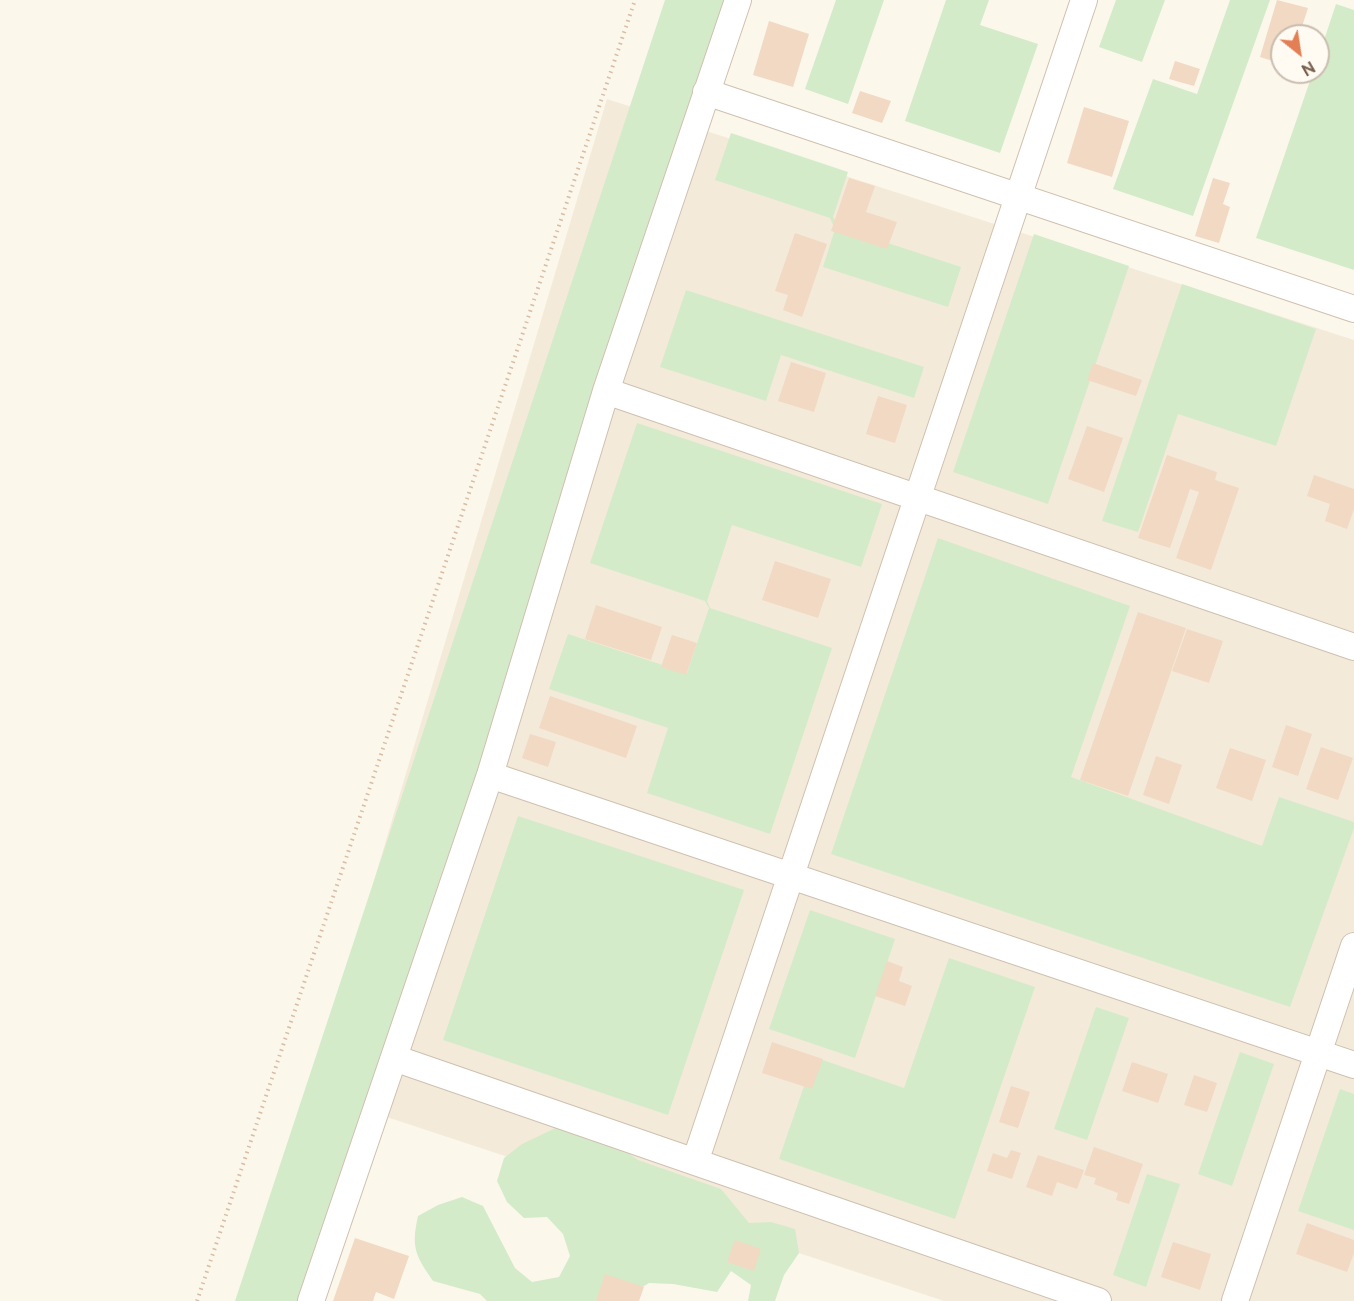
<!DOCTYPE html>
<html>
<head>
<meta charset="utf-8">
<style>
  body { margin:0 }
  #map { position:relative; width:1354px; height:1301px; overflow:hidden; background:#fcf7eb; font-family:Raleway,sans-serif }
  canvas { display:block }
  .north { position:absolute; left:1270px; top:24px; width:60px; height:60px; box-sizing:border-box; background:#fffbf2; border:2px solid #c9bdb0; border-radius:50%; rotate:150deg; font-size:16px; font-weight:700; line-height:24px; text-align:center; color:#78604e }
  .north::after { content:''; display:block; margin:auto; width:21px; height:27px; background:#e37f54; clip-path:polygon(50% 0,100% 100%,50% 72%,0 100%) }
</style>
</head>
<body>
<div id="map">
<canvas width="1354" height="1301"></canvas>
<div class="north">N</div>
</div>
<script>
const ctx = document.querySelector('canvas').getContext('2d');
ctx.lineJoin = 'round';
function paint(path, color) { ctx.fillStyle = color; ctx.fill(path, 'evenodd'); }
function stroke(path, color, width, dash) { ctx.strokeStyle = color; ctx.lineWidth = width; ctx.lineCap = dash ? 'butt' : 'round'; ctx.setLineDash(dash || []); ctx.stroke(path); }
const residential = new Path2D(`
  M607 99 1354 340V1301H944L311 1092Z`);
const green = new Path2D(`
  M665 0H749L311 1301H235Z
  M836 0H884L848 104 805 89Z
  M946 0H989L980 25 1038 44 1000 153 905 121Z
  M1116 0H1165L1142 62 1099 47Z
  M1230 0H1270L1193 216 1113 189 1153 79 1197 94Z
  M1336 4 1354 10V270L1256 238 1313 72H1318V58Z
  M731 133 848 172 833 217 839 227 961 267 948 307 823 267 835 229 830 218 715 180Z
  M1034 234 1129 266 1048 504 953 472Z
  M1182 284 1316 329 1276 446 1178 414 1138 532 1102 521Z
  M686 290 924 367 914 398 781 355 766 401 660 367Z
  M637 423 882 504 861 567 732 525 707 601 710 608 832 648 770 834 647 793 668 728 549 689 568 634 687 673 709 608 705 601 590 563Z
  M938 538 1130 606 1071 777 1262 846 1279 797 1354 822V828L1290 1007 831 854Z
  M518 816 744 890 668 1115 443 1040Z
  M810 910 895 939 855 1058 769 1029Z
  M949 958 1035 987 955 1219 779 1159 814 1057 904 1088Z
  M1096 1007 1129 1018 1087 1140 1054 1129Z
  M1240 1052 1274 1064 1232 1186 1198 1174Z
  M1340 1089 1354 1094V1230L1298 1211Z
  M564 1124H587L638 1160 721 1189 749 1223 771 1222 795 1229 799 1253 784 1275 775 1301H748L751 1285 731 1271 717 1292 673 1284 649 1283 620 1301H487L480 1294 433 1281C415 1255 411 1247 418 1216L438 1205 462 1197 483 1206 515 1268 532 1282 559 1277 570 1256 563 1234 547 1217 524 1218 507 1202 497 1181 504 1158 522 1144Z
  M1147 1174 1180 1184 1146 1287 1113 1275Z`);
const building = new Path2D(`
  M1277 0 1308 8 1299 36H1282V64L1260 57Z
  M769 21 809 34 793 87 753 75Z
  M1175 61 1200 69 1194 86 1169 79Z
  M860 91 891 101 882 123 852 113Z
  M1084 107 1129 121 1112 177 1067 163Z
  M849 178 875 186 866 212 897 222 887 249 831 231Z
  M1213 178 1230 183 1223 204 1230 207 1219 243 1195 236Z
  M795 233 827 244 802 317 783 310 788 295 775 291Z
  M791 362 826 373 814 412 778 401Z
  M1093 363 1142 380 1136 396 1087 380Z
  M878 396 907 405 895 443 866 434Z
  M1087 426 1123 438 1104 492 1068 479Z
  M1167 455 1217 472 1215 480 1239 488 1211 570 1176 558 1199 492 1190 489 1170 548 1138 538Z
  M1314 475 1354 489V509L1347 529 1325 521 1330 504 1307 496Z
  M775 561 831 579 818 618 762 600Z
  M596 605 662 627 651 660 585 639Z
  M1138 612 1186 628 1128 796 1080 780Z
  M1187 629 1223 641 1209 683 1172 671Z
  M672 635 697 643 686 675 661 667Z
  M550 696 637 726 626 758 539 728Z
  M1286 725 1312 734 1298 776 1272 767Z
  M530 734 556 742 548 767 522 758Z
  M1321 747 1353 758 1338 800 1306 789Z
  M1230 748 1266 760 1252 801 1216 788Z
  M1156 756 1182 765 1169 804 1143 795Z
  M887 961 903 967 899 981 912 986 905 1006 875 996Z
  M772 1042 823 1059 812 1089 762 1073Z
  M1132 1062 1168 1074 1158 1103 1122 1091Z
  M1194 1075 1217 1083 1207 1112 1184 1105Z
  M1011 1086 1030 1092 1018 1128 999 1122Z
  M1094 1147 1143 1164 1129 1204 1116 1200 1118 1193 1094 1184 1096 1178 1084 1175Z
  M1011 1150 1021 1153 1012 1179 987 1171 993 1153 1007 1158Z
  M1038 1155 1084 1170 1077 1189 1057 1182 1052 1196 1026 1187Z
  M1307 1223 1354 1240V1253L1347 1272 1296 1254Z
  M355 1238 409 1256 394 1299 376 1292 373 1301H333Z
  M735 1240 761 1249 754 1271 727 1262Z
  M1173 1242 1211 1254 1200 1290 1161 1277Z
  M605 1274 644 1287 639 1301H596Z`);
const path = new Path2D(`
  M197 1301 635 0`);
const street = new Path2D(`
  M706 92 1354 309
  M606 391 1354 647
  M490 775 1354 1065
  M394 1058 1098 1301
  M695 1162 1084 0
  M311 1301 490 775 606 391 738 0
  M1235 1301 1354 946`);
paint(residential, '#f4ead9');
paint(green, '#d4ebc9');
paint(building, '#f1d9c3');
stroke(street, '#cfc0b0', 28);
stroke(path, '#d7bda5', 4, [1.5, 4.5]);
stroke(street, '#fff', 26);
</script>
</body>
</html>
